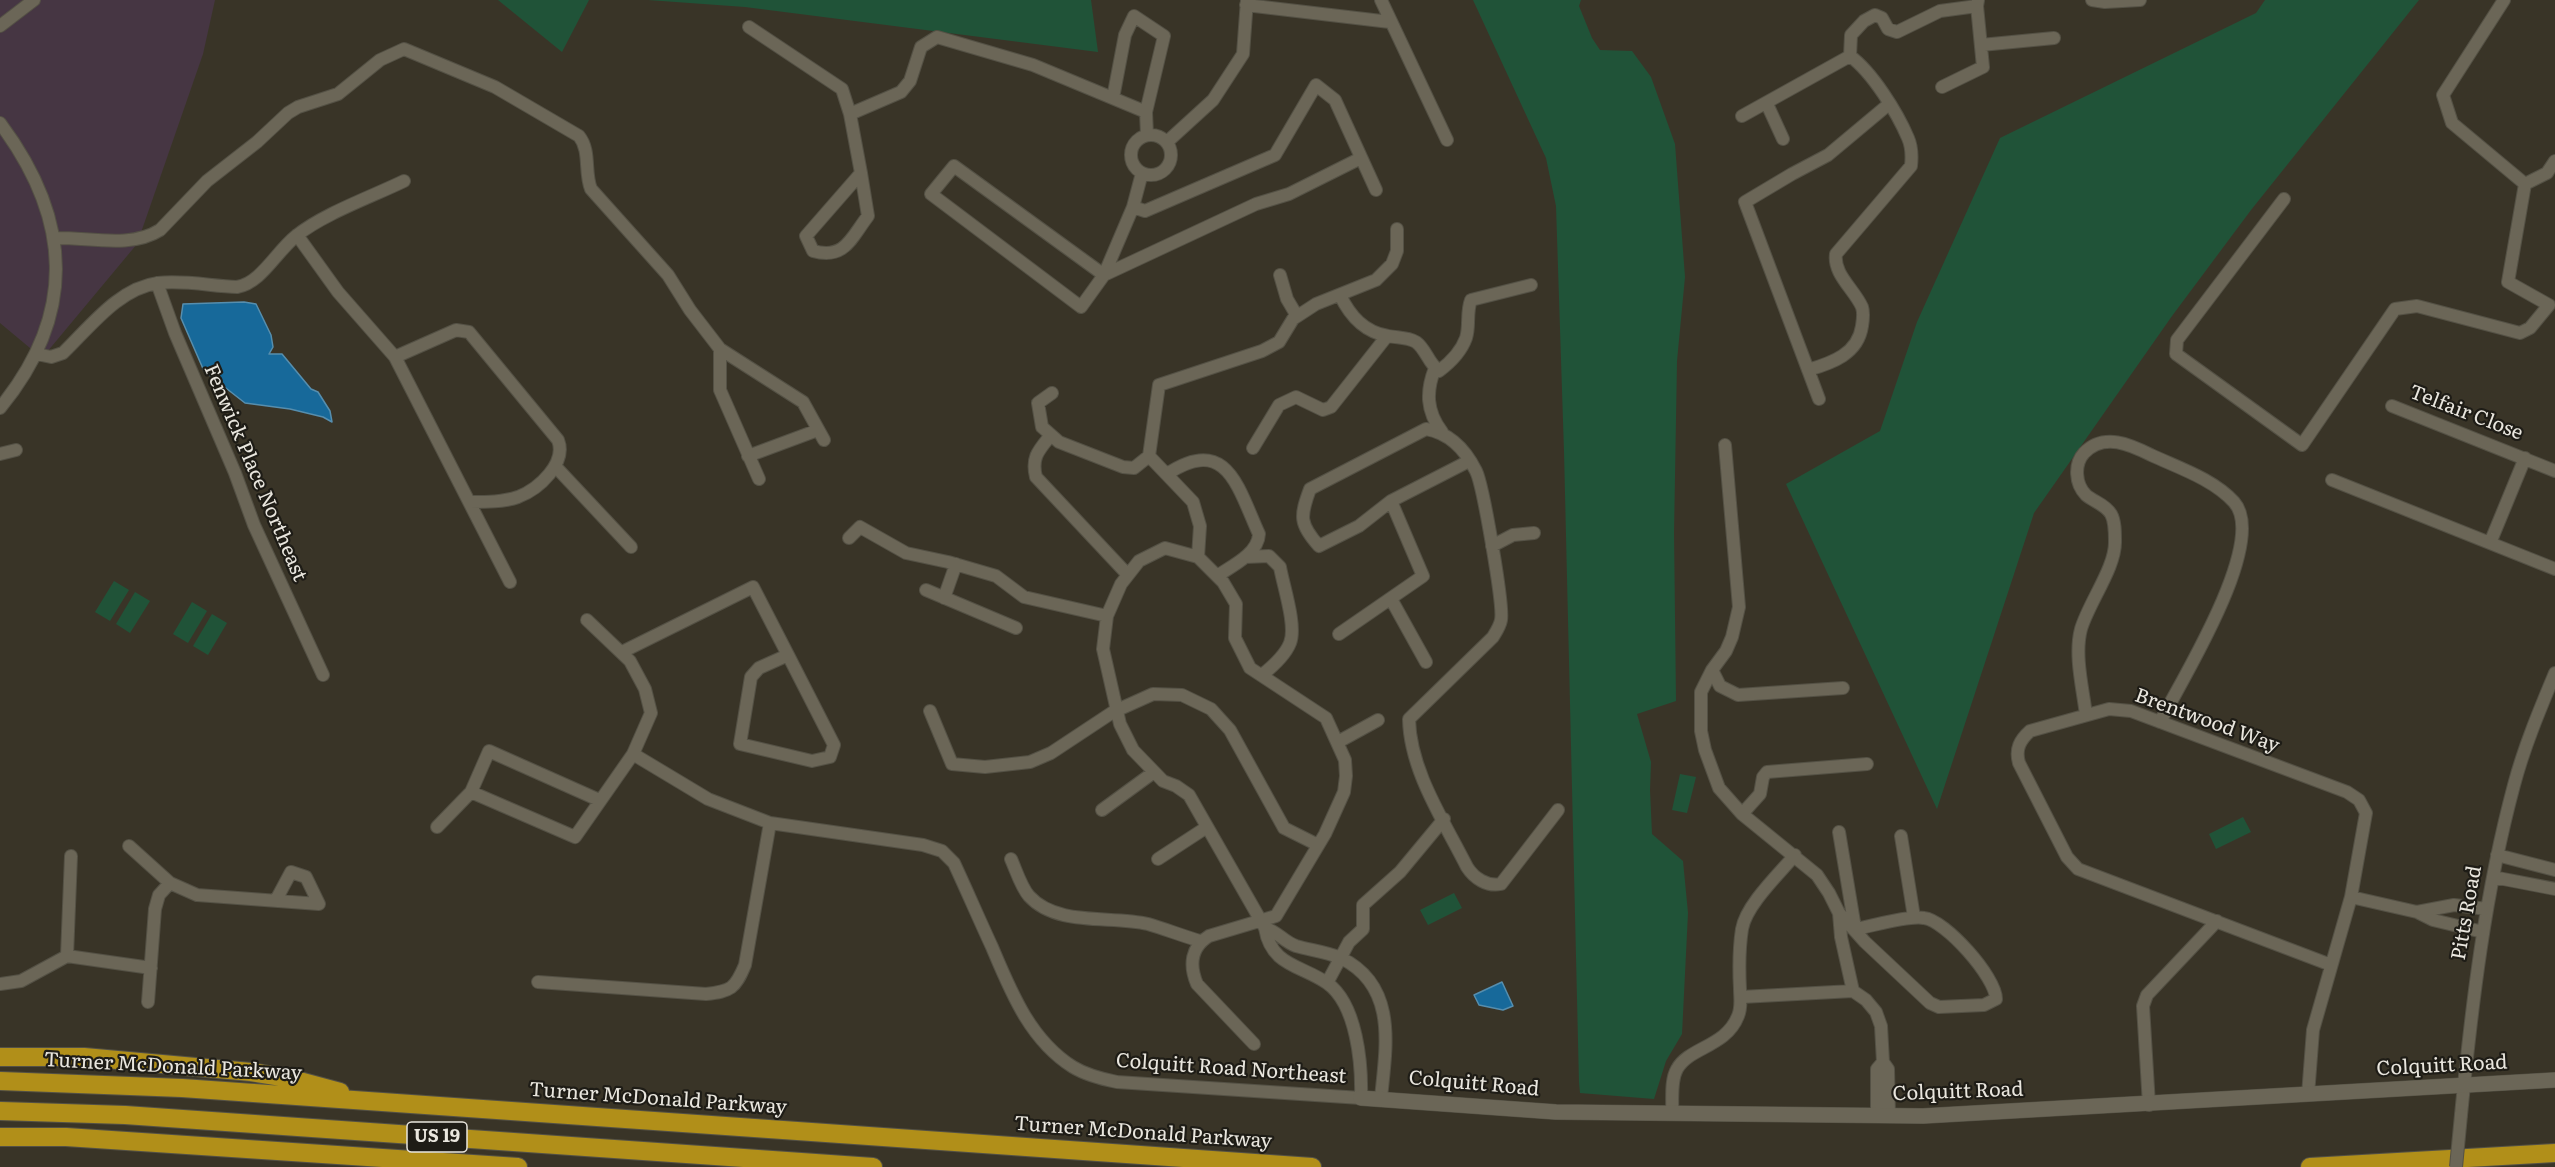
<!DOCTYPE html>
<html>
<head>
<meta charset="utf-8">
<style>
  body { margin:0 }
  canvas { display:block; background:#393427 }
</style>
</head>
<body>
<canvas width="2555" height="1167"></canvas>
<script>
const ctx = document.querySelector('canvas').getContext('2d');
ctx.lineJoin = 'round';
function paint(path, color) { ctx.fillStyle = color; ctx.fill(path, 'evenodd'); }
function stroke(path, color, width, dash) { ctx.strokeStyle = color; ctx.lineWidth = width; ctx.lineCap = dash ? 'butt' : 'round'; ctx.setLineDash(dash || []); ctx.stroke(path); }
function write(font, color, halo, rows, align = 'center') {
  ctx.font = font + ' Literata,serif'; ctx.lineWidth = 4.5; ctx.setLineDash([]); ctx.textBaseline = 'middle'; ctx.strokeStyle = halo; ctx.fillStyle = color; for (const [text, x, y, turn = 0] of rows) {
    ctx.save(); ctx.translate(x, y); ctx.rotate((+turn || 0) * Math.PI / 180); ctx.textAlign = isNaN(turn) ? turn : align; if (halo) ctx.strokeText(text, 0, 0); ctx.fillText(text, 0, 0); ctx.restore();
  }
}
const commercial = new Path2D(`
  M0 0H215L203 54 137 244 42 358 0 323Z`);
const green = new Path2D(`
  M498 0H589L562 52Z
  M648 0H1091L1098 52 745 7Z
  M1473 0H1581L1579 6 1592 38 1600 50 1632 51 1651 77 1675 144 1685 277 1677 361 1674 533 1676 701 1637 714 1651 762 1650 790 1652 834 1683 861 1688 913 1682 1034 1666 1061 1654 1099 1580 1093 1579 1082 1564 451 1556 206 1546 158Z
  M2265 0H2419L2251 210 2172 316 2034 513 1937 809 1786 484 1880 431 1917 322 2000 138 2256 13Z
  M114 581 129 590 110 621 95 612Z
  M135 592 150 601 130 633 116 624Z
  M192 602 207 611 188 643 173 634Z
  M212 614 227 623 208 655 193 646Z
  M1680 774 1696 777 1687 813 1672 810Z
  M2243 817 2251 832 2216 849 2209 834Z
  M1454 893 1462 908 1428 925 1420 910Z`);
const water = new Path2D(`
  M244 302 256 304 271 335 273 347 269 354H282L311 389 318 392 330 411 332 422 323 417 290 409 245 403 204 371 181 318 183 304Z
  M1502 982 1513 1006 1503 1010 1479 1005 1474 995Z`);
const minor = new Path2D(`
  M1381 0 1447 140
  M2092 0 2105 2 2140 0
  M1246 5 1390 22
  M0 26 34 0
  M749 27 842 89 850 114 861 173
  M1981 45 2054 38
  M1942 87 1983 67 1977 6
  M1113 98 1125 35 1134 16 1164 36 1146 112
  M1767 104 1783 139
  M850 114 901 92 910 81 921 47 937 37 1033 65 1146 112 1147 135
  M1742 116 1850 56 1851 35 1864 21 1875 15 1882 18 1888 29 1897 32 1940 11 1977 6 1978 0
  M0 123C71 218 78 313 0 408
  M1131 155a20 20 0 1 1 40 0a20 20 0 1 1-40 0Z
  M1167 142 1213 100 1243 54 1247 0
  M954 166 1104 275 1081 307 931 194Z
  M861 173 868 216C851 238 845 260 813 251L806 236Z
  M2525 184 2547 173 2555 161
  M2284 199 2177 340 2176 354 2302 445 2395 309 2417 306 2520 333 2530 328 2549 305 2508 282 2525 184 2452 123 2443 95 2504 0
  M1133 207 1145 211 1275 155 1316 85 1335 100 1376 190
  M297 235 338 292 395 357 510 582
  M54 238C88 237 130 249 160 230L207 181 257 142 288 113 298 107 338 94 380 60 404 49 495 87 579 136C591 151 584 172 591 189L668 275 690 310 720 349 803 402 824 440
  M1104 275 1256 204 1289 194 1361 158
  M1104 275 1133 207 1142 173
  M1280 275 1287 299 1297 316
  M157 283 175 333 235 473 254 525 323 675
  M1340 295C1350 316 1364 332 1388 336 1398 338 1407 337 1416 342 1426 349 1428 363 1439 371 1451 362 1461 352 1466 338 1470 326 1466 313 1471 300L1531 285
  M720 349V390L759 479
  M37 354 51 357 63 353C90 327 119 288 158 283 184 280 211 286 237 287 261 283 276 252 296 236 323 214 371 197 404 181
  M395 357 456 330 469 332 558 440C567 463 539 489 518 497 503 502 487 502 470 502
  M1435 368C1426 391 1426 411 1442 432
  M1808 370C1832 363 1858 354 1862 326 1863 320 1864 313 1862 307 1854 289 1833 274 1836 254L1911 166C1912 157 1912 147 1908 138 1897 112 1872 72 1850 56
  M1052 393 1038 403 1042 427 1059 442 1123 467 1134 468 1149 456
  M1819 399 1745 202 1792 174 1828 155 1889 104
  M2392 406 2555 471
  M1051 435C1039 450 1031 457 1036 477L1128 575
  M1725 445 1739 607 1732 637 1726 651 1712 670 1701 692V731L1705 750 1719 788 1742 814 1817 875 1829 893 1839 913 1841 937 1853 991
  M1253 448 1279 405 1296 397 1323 410 1331 407 1387 336
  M0 454 16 450
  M748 456 818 430
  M555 466 631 547
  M1167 474C1227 434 1238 488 1259 534 1258 554 1232 566 1217 576
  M2332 480 2555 569
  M1391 501 1469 461
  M849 538 860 527 906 553 948 562 996 576 1024 597 1107 616
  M2490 543 2525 458
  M1492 546 1513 535 1534 533
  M1245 557 1269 556 1280 567C1283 585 1297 626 1290 643 1285 656 1272 667 1262 675
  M926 590 1016 628
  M944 598 956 564
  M1391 599 1426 662
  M1339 634 1423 576 1391 501 1359 526 1319 546C1299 524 1300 516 1310 489L1426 429C1450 433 1465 449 1476 471 1483 485 1504 606 1501 620 1500 626 1496 632 1493 637L1409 719C1410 771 1444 821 1467 867 1474 878 1487 887 1501 884L1558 810
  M622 652 753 587 788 655
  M788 655 834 745 830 757 812 761 740 744 751 677 759 668Z
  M1712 670 1720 686 1738 695 1843 688
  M930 711 952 764 985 767 1030 762 1051 753 1113 712 1153 694 1182 695 1211 709 1230 730 1284 828 1318 845
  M2086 715C2083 689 2074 655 2081 629 2089 602 2116 567 2115 541 2115 532 2115 521 2111 514 2105 504 2094 502 2086 495 2075 484 2074 464 2084 453 2104 432 2131 445 2151 455 2179 468 2213 479 2234 502 2269 541 2181 681 2160 722
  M1338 742 1378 720
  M633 754 708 799 770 823 923 845 942 851 954 863C967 891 979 919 992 947 1011 992 1030 1040 1073 1067 1086 1075 1102 1079 1117 1082L1361 1098C1362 1064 1357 1004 1327 983 1301 965 1271 966 1265 928L1189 795 1176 786 1163 781 1133 750 1120 724 1103 649 1107 616 1121 584 1139 561 1165 548 1198 557
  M471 792 575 837 633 754 651 713 645 689 630 661 587 620
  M1102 810 1154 772
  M1742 814 1760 794 1763 777 1767 772 1867 764
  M437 827 471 792 489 751 599 800
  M1839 832 1855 928
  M1901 836 1914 917
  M129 846 170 883 197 895 319 904 306 877 291 872 276 900
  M2497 855 2555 870
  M1011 859C1016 870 1021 887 1029 896 1057 927 1111 915 1148 924 1165 929 1183 936 1200 941
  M1158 859 1207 827
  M2493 877 2555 889
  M2351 897 2417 912 2433 920 2483 932
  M2417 912 2454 905 2487 909
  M1839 913 1865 942 1930 1003 1939 1007 1984 1005 1996 999C1996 977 1945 920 1924 918 1908 915 1873 926 1855 929
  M1265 928C1277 931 1284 942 1296 946 1310 950 1327 952 1341 958 1398 986 1386 1047 1381 1098
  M67 956 71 856
  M538 982 706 994C731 991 735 989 745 965L770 823
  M1327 983 1349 942 1363 929V905L1400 872 1444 819
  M0 984 21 981 67 956 151 968
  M1741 997 1853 991 1866 1000 1876 1012 1881 1026 1883 1062 1888 1069 1889 1116
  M148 1002 155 909 159 895 170 883
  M1254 1044 1197 984C1189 965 1191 947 1209 936L1276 916 1325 834 1344 792 1346 776 1345 760 1326 718 1250 668 1235 638 1236 604 1223 582 1198 557 1200 526 1193 502 1149 456 1159 385 1262 351 1279 342 1293 319 1316 304 1376 280 1392 264 1397 251V229
  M2308 1095 2313 1030 2351 897 2366 813 2359 800 2347 792 2131 711 2109 709 2030 731C2020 740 2015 749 2019 763L2067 857 2078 869 2331 965
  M2149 1105 2143 1006 2147 995 2217 921
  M1672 1114C1673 1101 1670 1081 1677 1069 1689 1047 1726 1047 1738 1016 1742 1007 1740 998 1740 989 1739 970 1739 948 1742 929 1746 905 1779 874 1795 855
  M2461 1115C2472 1003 2485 893 2514 785 2524 747 2540 709 2555 673
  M1877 1116V1069L1883 1062`);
const tertiary = new Path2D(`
  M1361 1098 1556 1112 1923 1116 2555 1080`);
const motorway = new Path2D(`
  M0 1057H84L251 1072 288 1078 340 1092
  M0 1081 182 1088 1312 1167
  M0 1111 125 1115 873 1167
  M0 1137H66L518 1167
  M2310 1167 2555 1153`);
const minorBridge = new Path2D(`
  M2456 1167 2461 1115`);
const shields = [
  [437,1137,60]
];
const shieldNames = [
  ["US 19",437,1137]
];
const streetNames = [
  ["Telfair Close",2466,413,21],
  ["Fenwick Place Northeast",255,473,67],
  ["Brentwood Way",2207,721,20],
  ["Pitts Road",2467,913,-80],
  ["Colquitt Road",2442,1066,-3],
  ["Turner McDonald Parkway",173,1067,3],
  ["Colquitt Road Northeast",1231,1069,4],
  ["Colquitt Road",1474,1084,5],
  ["Colquitt Road",1958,1092,-2],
  ["Turner McDonald Parkway",658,1099,4],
  ["Turner McDonald Parkway",1143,1133,4]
];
paint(commercial, '#463643');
paint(green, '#205338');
paint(water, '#17699a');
stroke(water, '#568eae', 1.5);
stroke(minor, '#545145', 14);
stroke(tertiary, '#545145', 16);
stroke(motorway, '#545145', 20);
stroke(minor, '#6b6657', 12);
stroke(tertiary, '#6b6657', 15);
stroke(motorway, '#b18f19', 18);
stroke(minorBridge, '#545145', 14, []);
stroke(minorBridge, '#6b6657', 12);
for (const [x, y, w] of shields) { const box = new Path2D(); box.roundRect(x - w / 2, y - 15, w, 30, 4.5); ctx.fillStyle = '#1e1c16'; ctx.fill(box); stroke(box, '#e9e6de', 1.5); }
write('bold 18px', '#e9e6de', null, shieldNames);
write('20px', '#e9e6de', '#1e1c16', streetNames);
</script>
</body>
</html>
